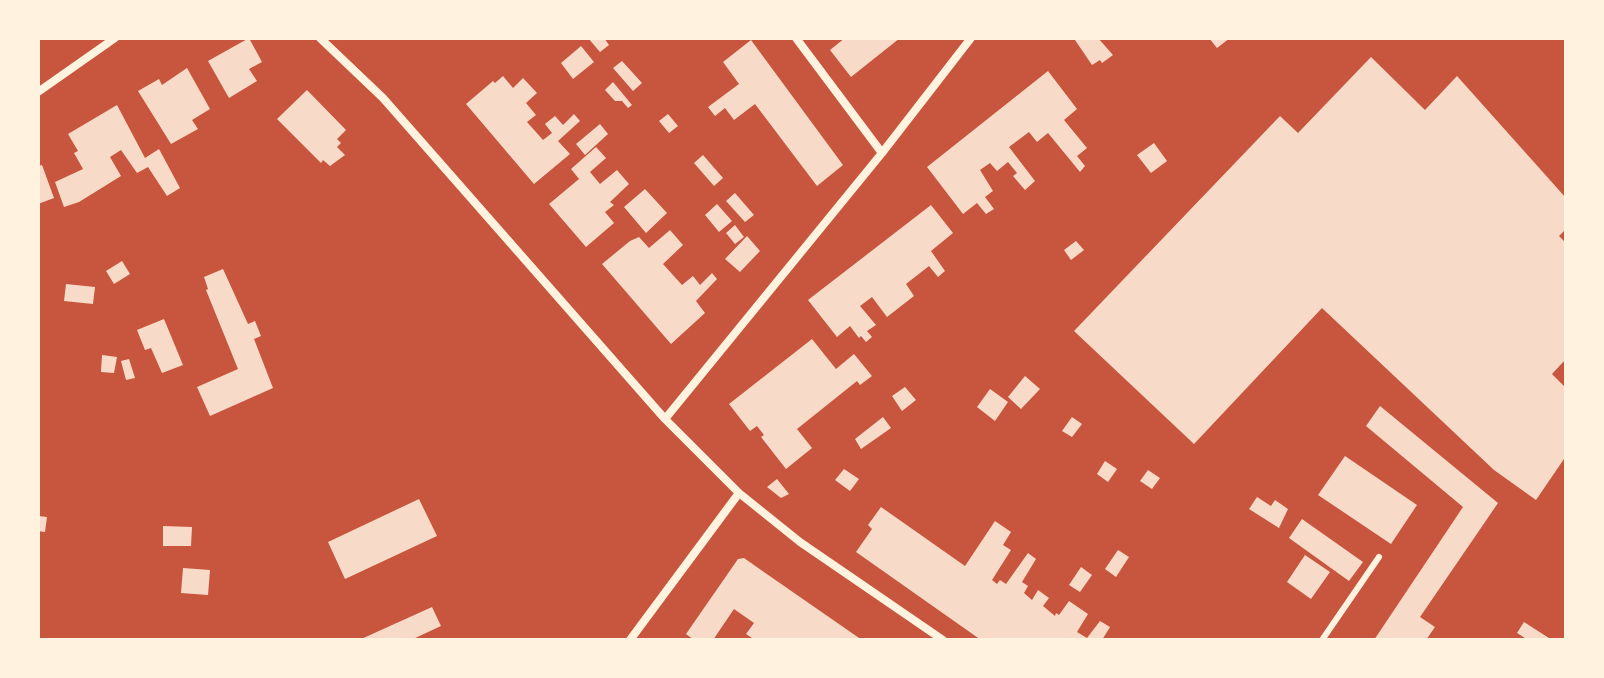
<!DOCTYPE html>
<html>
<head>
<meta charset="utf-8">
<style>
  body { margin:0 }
  #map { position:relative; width:1604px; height:678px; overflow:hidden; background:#c8553d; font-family:"Noto Serif",serif }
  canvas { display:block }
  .frame { position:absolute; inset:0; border:40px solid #fff3e0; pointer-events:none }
</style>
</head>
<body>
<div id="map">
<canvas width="1604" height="678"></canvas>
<div class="frame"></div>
</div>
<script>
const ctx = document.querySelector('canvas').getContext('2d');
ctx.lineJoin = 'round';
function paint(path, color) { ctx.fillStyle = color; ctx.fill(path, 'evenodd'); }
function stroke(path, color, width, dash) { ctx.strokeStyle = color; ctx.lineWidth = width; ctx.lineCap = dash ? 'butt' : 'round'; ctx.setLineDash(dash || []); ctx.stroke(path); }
const building = new Path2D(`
  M249 38 262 62 249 69 257 81 229 98 208 61Z
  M588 38H604L609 45 600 52Z
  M845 38H900L851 77 830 50Z
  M1077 38H1098L1113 55 1102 63 1100 60 1092 65 1075 40Z
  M1209 38H1230L1217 48Z
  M751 40 843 165 817 186 755 104 734 120 725 108 715 116 708 107 739 84 723 62Z
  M581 46 594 62 573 79 561 63Z
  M1371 57 1425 110 1457 76 1566 198V229L1559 236 1566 243V359L1552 374 1566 388V456L1536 500 1494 470 1322 308 1194 444 1074 331 1280 116 1298 133Z
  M622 61 642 83 633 91 613 68Z
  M187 68 210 109 192 120 198 129 171 144 138 91 159 79 162 85Z
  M1048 71 1077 109 1064 120 1087 148 1077 156 1085 166 1080 172 1048 133 1037 142 1029 132 1009 147 1035 181 1025 190 1013 176 1017 173 1008 162 997 171 990 163 980 170 993 191 985 197 994 209 986 214 977 203 963 214 927 167Z
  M503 76 513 88 523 78 537 93 526 103 536 115 527 122 543 140 552 133 545 124 555 116 563 125 574 114 580 121 558 141 570 154 534 184 466 104 493 81 495 83Z
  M613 82 632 105 628 108 622 101H615L605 90Z
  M307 90 346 130 337 139 341 143 337 147 345 155 330 166 323 160 321 163 277 119Z
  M117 105 145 158 159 149 180 188 167 196 148 167 137 173 121 150 110 157 121 176 79 202 64 207 55 182 83 169 74 153 78 151 68 134Z
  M668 114 678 126 669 133 659 121Z
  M600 124 608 134 585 155 576 144Z
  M1154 143 1167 161 1151 173 1137 155Z
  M596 147 606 158 590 172 600 184 617 170 629 184 610 202 614 205 605 212 614 223 586 247 549 204 579 179 571 169Z
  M703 155 723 178 714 186 694 163Z
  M42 165 54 198 38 204V166Z
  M645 189 667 213 646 233 624 207Z
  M735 193 754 215 745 222 726 201Z
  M717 204 732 221 719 232 705 215Z
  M931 205 953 233 931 251 945 271 938 277 929 266 906 284 914 296 887 317 872 297 860 306 876 325 867 331 872 337 866 342 861 336 859 338 850 326 837 337 808 300Z
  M735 225 744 237 735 244 726 233Z
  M670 230 683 245 663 264 682 285 693 276 700 285 712 273 717 279 696 301 705 313 671 344 602 264 630 241 639 237 649 248Z
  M747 236 760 251 740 272 725 259Z
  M1076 241 1084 250 1071 260 1064 250Z
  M122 261 130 274 114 284 106 271Z
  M223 269 248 324 255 321 261 336 254 339 273 388 210 416 197 387 238 369 206 290 208 289 204 277Z
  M66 284 95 287 93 304 64 301Z
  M164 319 183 365 162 373 151 348 145 350 137 330Z
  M812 339 836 369 854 354 872 376 860 385 857 381 797 429 812 448 786 469 761 437 764 435 757 426 750 431 729 404Z
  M102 355 117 357 114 373 101 372Z
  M129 359 135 378 126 380 121 361Z
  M1025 376 1040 389 1021 409 1008 397Z
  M905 387 916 400 902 411 892 396Z
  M990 389 1008 402 995 421 977 407Z
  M1380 406 1498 503 1420 617 1435 627 1426 640H1374L1463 507 1366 426Z
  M883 417 891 428 861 449 855 439Z
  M1072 417 1082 424 1072 437 1062 431Z
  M1345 456 1417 505 1391 544 1318 495Z
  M1105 461 1117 469 1108 482 1097 474Z
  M844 469 859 479 850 491 835 480Z
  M1148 470 1160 478 1152 489 1140 481Z
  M777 479 789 494 781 498 767 487Z
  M1257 497 1271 506 1275 500 1288 509 1279 528 1249 509Z
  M419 499 437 536 345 579 328 542Z
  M881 507 965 566 995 521 1011 532 1003 545 1011 550 992 580 997 584 1000 580 1006 584 1028 553 1036 559 1022 582 1028 586 1024 593 1032 600 1038 590 1049 598 1043 606 1055 616 1056 613 1059 615 1069 601 1088 614 1077 632 1087 638 1100 621 1110 627 1102 640H981L856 552 872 529 868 525Z
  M38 516 47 517 45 532 38 531Z
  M1302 519 1363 562 1349 581 1289 538Z
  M163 526 192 527 191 546H163Z
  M1118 550 1129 557 1116 577 1105 569Z
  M1305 555 1330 572 1311 599 1287 582Z
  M744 558 761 570 862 640H755L746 634 754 623 734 609 713 640H694L686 634 738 559Z
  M1081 567 1092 575 1080 592 1069 585Z
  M183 568 210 570 208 595 181 593Z
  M432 607 441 626 411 640H359Z
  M1524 622 1552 640H1528L1517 633Z`);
const service = new Path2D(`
  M1322 640 1379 557`);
const minor = new Path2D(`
  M320 38 383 98 665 419 739 493 800 542 943 640
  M796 38 882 153
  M38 92 115 38
  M665 419 882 153 971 38
  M630 640 739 493`);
paint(building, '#f7dbc8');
stroke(service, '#fff3e0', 6);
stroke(minor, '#fff3e0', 8);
</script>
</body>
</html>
